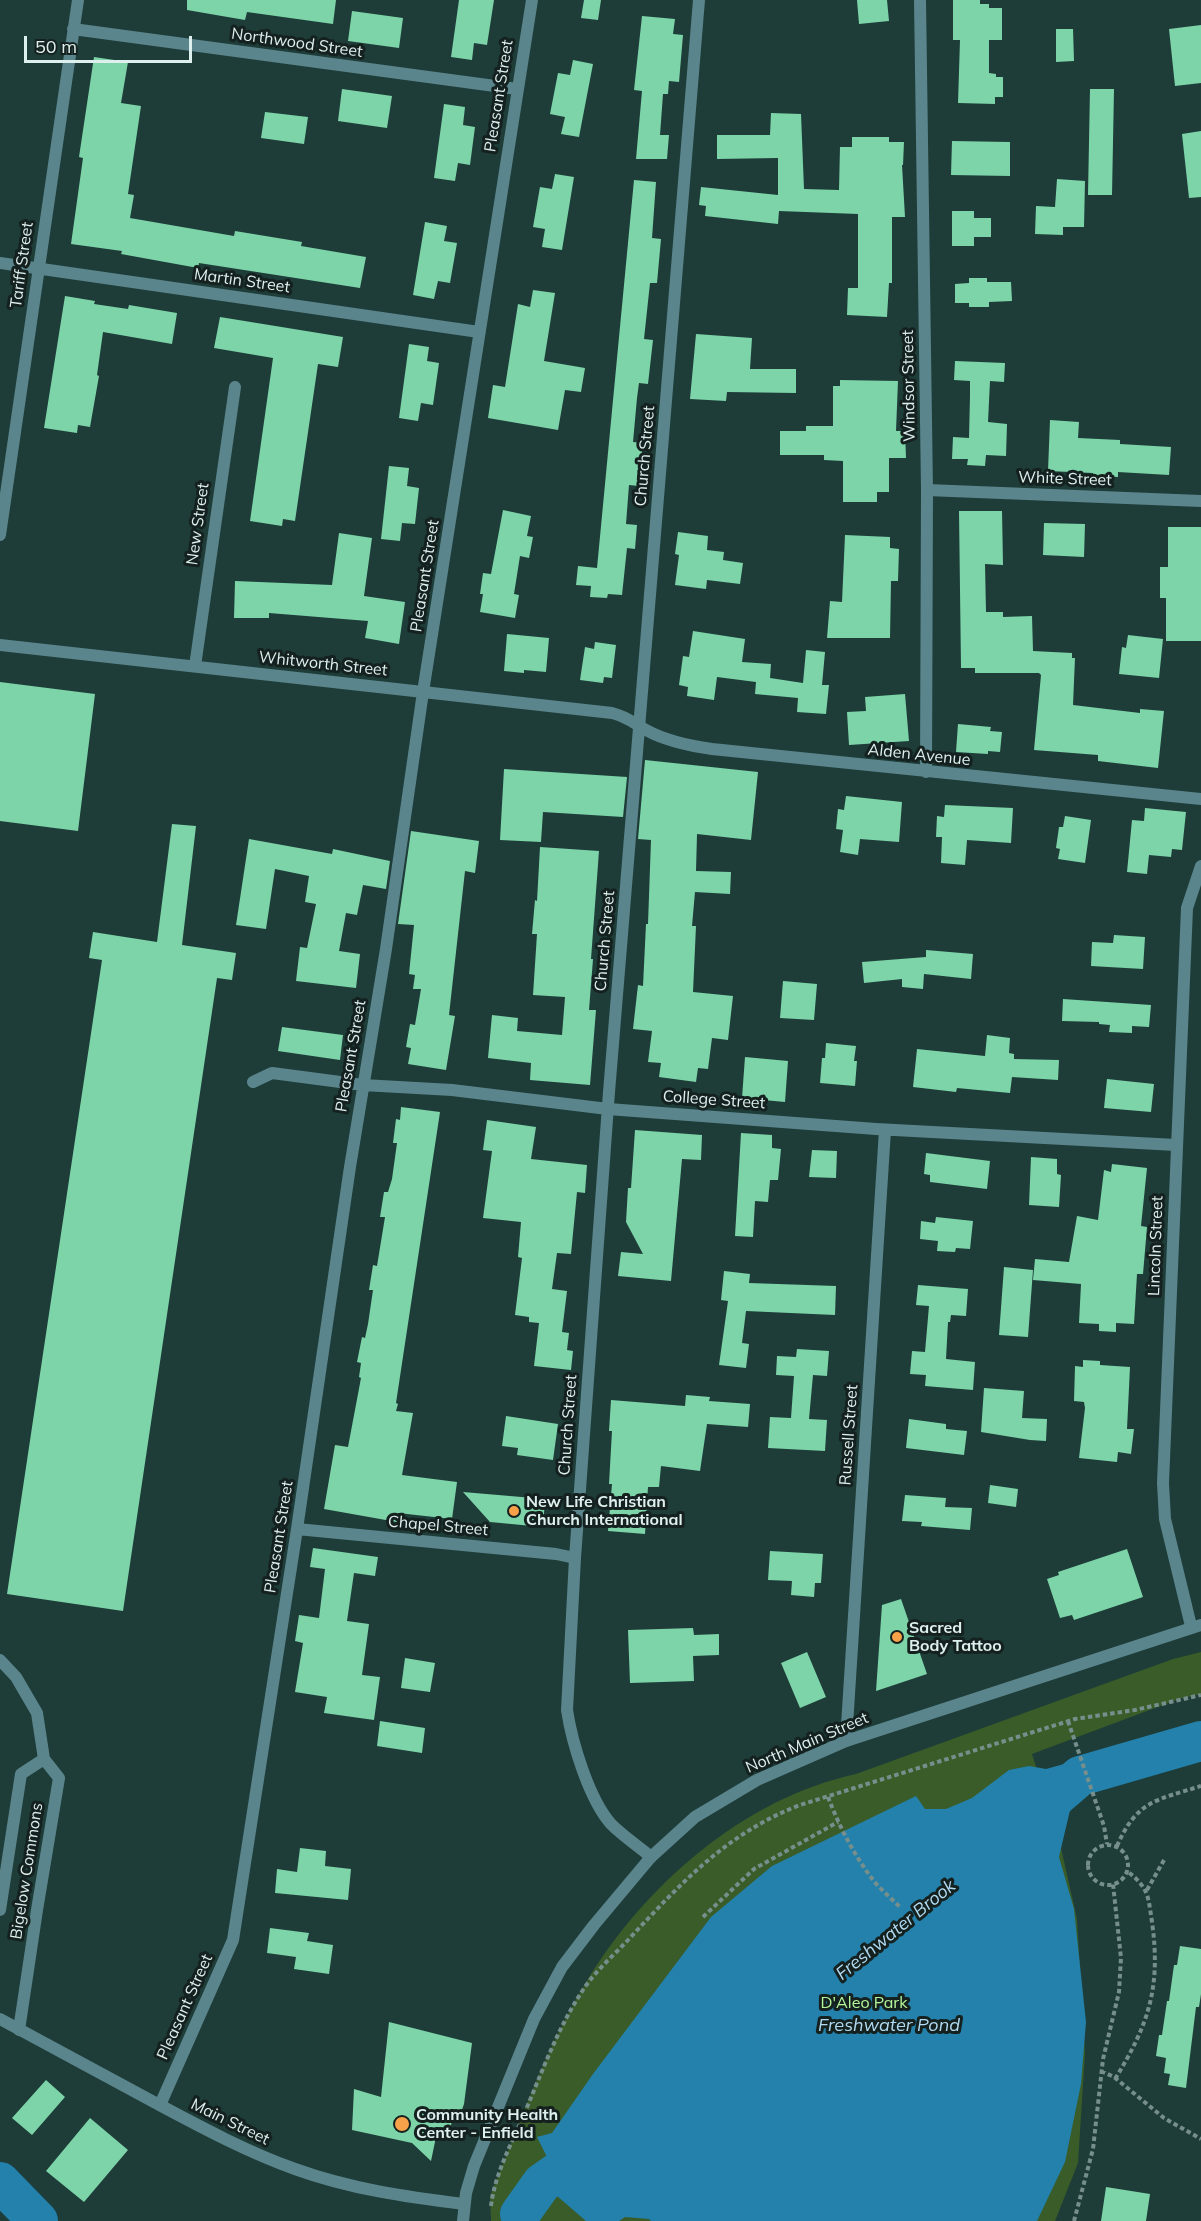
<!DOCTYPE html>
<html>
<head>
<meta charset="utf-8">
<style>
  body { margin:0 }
  #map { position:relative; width:1201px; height:2221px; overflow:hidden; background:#1e3d39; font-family:Mulish,sans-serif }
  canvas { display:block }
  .scale { position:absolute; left:24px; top:36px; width:168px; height:27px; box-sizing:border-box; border:3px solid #def0ed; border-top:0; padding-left:8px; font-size:18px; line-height:21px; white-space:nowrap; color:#def0ed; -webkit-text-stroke:4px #14211f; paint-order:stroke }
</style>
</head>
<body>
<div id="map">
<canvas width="1201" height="2221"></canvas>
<div class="scale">50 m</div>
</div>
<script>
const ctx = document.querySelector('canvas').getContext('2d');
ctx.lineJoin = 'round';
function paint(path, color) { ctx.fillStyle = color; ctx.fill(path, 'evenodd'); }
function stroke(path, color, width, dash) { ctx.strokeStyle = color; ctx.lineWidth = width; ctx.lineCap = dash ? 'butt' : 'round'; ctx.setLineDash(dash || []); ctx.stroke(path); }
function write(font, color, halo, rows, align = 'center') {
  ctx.font = font + ' Mulish,sans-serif'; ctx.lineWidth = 6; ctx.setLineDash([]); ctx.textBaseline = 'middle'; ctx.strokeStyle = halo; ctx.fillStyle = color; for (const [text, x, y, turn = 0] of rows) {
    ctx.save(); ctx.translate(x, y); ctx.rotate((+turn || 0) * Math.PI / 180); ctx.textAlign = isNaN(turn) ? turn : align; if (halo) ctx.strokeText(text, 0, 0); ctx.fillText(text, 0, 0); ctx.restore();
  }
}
const green = new Path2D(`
  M1201 1652V1694L1179 1699 1032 1754 1059 1839 1077 1919 1085 2053 1078 2163 1055 2221H491L490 2196C519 2125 545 2050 585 1984 644 1886 742 1799 856 1774L1173 1659Z`);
const water = new Path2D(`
  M1075 1761 1087 1795 1071 1806 1059 1857 1074 1909 1086 2022 1081 2084 1065 2162 1037 2221H651L649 2219 625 2217 619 2221H586L535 2177 550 2163 537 2137 552 2133 593 2074 711 1917 772 1866 916 1796 925 1809H946L972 1798 1009 1770 1029 1766 1046 1769Z`);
const river = new Path2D(`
  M1037 1813 1080 1776 1201 1741
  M0 2182 38 2221
  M520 2214 542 2183 586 2152`);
const building = new Path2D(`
  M187 0H336L333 24 247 12 245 20 187 10Z
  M459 0H494L487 45 474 43 472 60 451 57Z
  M584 0H601L598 20 581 18Z
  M857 0H887L889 21 859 24Z
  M953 0H980V4H989V8H1002V40H989V73L996 74V77H1003V97H995V104L958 103 960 40H953Z
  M352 11 403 18 399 48 348 41Z
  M642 16 675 19 673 34 683 35 679 82 669 81 668 94H663L660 135H669L667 159H636L642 91 634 90Z
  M1201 25V83L1175 86 1169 29Z
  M1056 29H1073L1074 61 1056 62Z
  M94 57 128 62 121 103 141 106 128 194 134 195 130 218 234 236 235 231 302 242 301 246 366 257 360 288 199 263 198 268 121 254 122 251 71 244 83 158 79 157Z
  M573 60 593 64 579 137 561 134 565 117 550 114 558 73 570 75Z
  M342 89 392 96 387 128 338 121Z
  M1090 89H1114L1112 195H1088Z
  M444 104 465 107 463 125 475 127 470 165 458 163 455 181 434 178Z
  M265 112 308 117 304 144 261 138Z
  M771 113 801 114 804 189 839 190 840 147H852V137H889V142H904L903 165H902L905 217H892V283H889L887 317 847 315 848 288H858V214L779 211 778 224 705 216 706 206 699 205 701 187 778 195V158L717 159V135H770Z
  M1201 131V197L1189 198 1182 134Z
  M952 141 1010 142V176L951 175Z
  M555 174 574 177 562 250 542 247 545 229 533 227 540 187 552 189Z
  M1057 179 1085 181 1084 227H1063V235L1035 234 1036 206 1055 207Z
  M634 180 656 182 652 238 661 239 657 283H650L644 339 653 340 648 384 639 383 637 398 633 442 643 443 639 486 629 485 626 524 637 525 635 549 627 548 622 595 608 594 607 598 590 597 591 586 576 585 578 566 597 568Z
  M952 211H974V218H991V237H974V246H952Z
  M425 222 447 226 444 241 457 243 450 283 438 281 434 299 413 295Z
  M969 278H987V282H1011L1012 301 989 302V307H969V303H955V284L969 283Z
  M533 290 555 293 544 361 585 368 581 392 565 390 558 430 488 418 493 385 505 387 518 304 530 307Z
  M65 296 95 301 94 304 128 309 129 305 177 313 172 344 103 332 97 375 99 376 90 427 78 425 77 433 44 428Z
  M220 317 343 337 338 367 318 364 295 521 283 519 282 526 250 521 273 358 214 348Z
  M696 334 752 338 750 369H796V393L727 392 726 401 690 399Z
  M409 344 429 347 427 361 439 363 433 405 421 403 418 421 399 418Z
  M955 361 1005 363 1004 382 990 381 988 422 1007 424 1006 456 986 455 985 466 967 465 968 459H952L953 437 969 438 970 396V381L954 380Z
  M840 380 898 381 896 431H905L906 458H889V492H877V502H843V461L824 460V455H780V431H806V426H833V386H840Z
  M1050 420 1079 422 1078 438 1120 440V444L1171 447 1169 475 1118 472V477L1093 476V473L1048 471Z
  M389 466 409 468 407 486 419 488 415 524 402 523 400 541 381 539Z
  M503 510 531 516 527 536 533 537 529 558 520 556 514 594 519 595 515 618 480 612 483 594H480L483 573 491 574Z
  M959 511H1002L1003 565 985 564 986 612H1003V617L1032 616 1033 651 1072 653V658H1075L1073 705 1140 713V709L1164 711 1158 768 1098 761V755L1034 750 1041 675 1039 673H975V668H961Z
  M1044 523 1085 524 1084 557 1043 555Z
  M1168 527H1201V641H1166V598H1160V567H1168Z
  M678 532 708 536 707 550 724 552 723 560 743 563 740 584 707 580 706 589 675 585 679 555 675 554Z
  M339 533 372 538 364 596 405 602 399 644 365 638 368 621 269 613V618H234L235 581 332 585Z
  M845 535 890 537V548L899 549 898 581H891L890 638H827L830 601 842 602Z
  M693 631 745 639 742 662 771 664 770 678 803 683 806 650 825 652 822 685H829L826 714 797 712 798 698 755 694 756 682 717 677 714 700 687 696 688 687 679 685 683 656 689 657Z
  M507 634 549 638 546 672 524 670V673L504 671Z
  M1128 635 1163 639 1159 678 1119 674 1122 647 1126 648Z
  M595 642 616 645 612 678 604 677 603 683 580 680 585 647 594 649Z
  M0 682 95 694 78 831 0 821Z
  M905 694 909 741 849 745 847 712 866 711 865 697Z
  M958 724 991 727 990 731 1002 732 1000 752 988 751V754L956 752Z
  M645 760 758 772 751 840 697 834 696 871 731 872 730 894 695 892 692 926H696L693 992 733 996 728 1040 712 1038 708 1069 698 1068 696 1082 659 1077 661 1063 648 1062 652 1031 633 1029 638 985 643 986 646 924H648L651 840 638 839Z
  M504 769 627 777 623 817 543 812 541 842 500 840Z
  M846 796 902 802 899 842 860 839 858 855 840 852 843 830 836 829 838 809 844 810Z
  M945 805 1013 808 1011 843 967 840 965 865 941 863 942 837H936L937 816 944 817Z
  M1145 808 1186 812 1182 850 1172 849 1171 857 1149 855 1147 874 1127 872 1132 820 1144 821Z
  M1065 816 1091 820 1085 863 1058 859 1060 849 1056 848 1059 827H1063Z
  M172 824 196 826 182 945 236 953 232 980 217 978 123 1611 7 1594 102 960 89 958 93 932 157 942Z
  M411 831 479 841 475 873 465 871 449 1015 455 1016 446 1070 408 1064 411 1048 406 1047 410 1024 415 1025 421 989H413L415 975 409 974 414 925 398 924Z
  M249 839 332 854 333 849 390 861 386 889 363 885 357 915 346 913 339 951 360 954 356 988 296 981 300 947 307 948 316 904 305 902 309 876 275 869 266 929 236 925Z
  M540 847 599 851 591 959H593L589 1010H596L590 1085 530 1080 531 1063 488 1058 492 1015 518 1018 517 1031 562 1035 565 997 533 995 537 934H532L535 900 537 901Z
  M1114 935 1145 937 1143 969 1091 966 1092 942 1113 943Z
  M926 950 973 954 971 979 924 974 923 989 902 987V979L864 983 862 962 926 957Z
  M783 981 817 984 814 1020 780 1018Z
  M1063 999 1151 1005 1149 1027 1132 1026V1033L1109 1032 1110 1025 1099 1024V1022L1062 1021Z
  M282 1027 343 1035 340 1060 278 1051Z
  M987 1035 1010 1038 1009 1053 1014 1054V1059L1059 1060 1058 1080 1012 1077 1010 1093 957 1088 956 1092 913 1087 917 1049 985 1056Z
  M826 1043 856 1046 854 1061H857L855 1086 820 1083 822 1058H825Z
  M745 1057 788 1061 785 1102 742 1098Z
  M1107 1079 1154 1084 1151 1112 1104 1108Z
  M401 1107 440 1112 396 1403 398 1404 396 1411 413 1413 402 1475 457 1482 452 1519 398 1513 397 1522 324 1509 335 1445 348 1447 361 1378 359 1377 361 1363 357 1362 362 1337 365 1338 368 1324 373 1290H369L373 1265 377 1266 385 1217H380L384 1192H388L392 1179 397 1143H393L396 1119 400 1120Z
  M487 1120 536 1127 531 1159 587 1165 585 1193 577 1192 571 1254 557 1253 552 1289 567 1291 562 1332 569 1333 567 1350 573 1351 571 1370 534 1366 539 1323 529 1322V1317L515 1315 522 1258 518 1257 521 1222 483 1218 492 1151 483 1150Z
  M635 1130 702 1135 701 1160 682 1159 671 1281 618 1276 621 1252 643 1254 626 1222 628 1188H631Z
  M741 1133 772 1135V1148L781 1149 778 1180H770L768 1202 755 1201 753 1237 735 1236Z
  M812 1150 837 1151 836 1178 809 1177Z
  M926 1153 990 1161 987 1189 930 1182V1175L924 1174Z
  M1031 1157 1057 1159V1174L1061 1175 1059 1207 1029 1205Z
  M1112 1164 1147 1168 1141 1226 1147 1227 1143 1274H1137L1134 1324 1116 1323V1332L1099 1331V1324L1079 1323 1081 1284 1033 1280 1035 1259 1069 1262 1077 1216 1098 1220 1104 1170 1111 1172Z
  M936 1217 973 1221 970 1249 956 1248 955 1252 937 1251 938 1241 920 1239 921 1221 935 1223Z
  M1004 1267 1033 1270 1028 1337 999 1335Z
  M724 1271 750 1274 749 1283 836 1286 835 1315 746 1311 742 1343 749 1344 746 1368 719 1365 728 1301 721 1300Z
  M918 1285 968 1289 966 1316 951 1315 950 1322H948L946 1359 975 1362 973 1390 925 1386 926 1375 910 1374 912 1351 925 1352 929 1306 916 1305Z
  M797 1349 829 1351 827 1376 813 1375 809 1419 827 1420 825 1451 768 1448 770 1417 791 1418 794 1376 776 1375 777 1356 796 1357Z
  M1083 1360 1100 1361V1365L1130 1367 1127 1429H1134L1131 1454 1118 1452 1117 1462 1079 1458 1085 1408 1084 1402 1074 1401 1075 1366 1083 1367Z
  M984 1388 1024 1391 1022 1418 1047 1419 1046 1441 1030 1440 981 1432Z
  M686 1395 710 1397 709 1401 750 1404 748 1427 707 1424 700 1471 661 1466 659 1487H648L645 1534 608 1531 612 1484H609L612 1431H609L611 1400 685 1406Z
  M506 1416 558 1424 553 1460 517 1455 518 1448 502 1446Z
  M909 1419 946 1424V1429L967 1431 964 1455 906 1448Z
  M990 1485 1018 1489 1016 1507 988 1503Z
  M463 1492 545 1499 543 1527 490 1522Z
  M905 1495 946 1498 945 1507 972 1508 970 1530 921 1526 922 1522 902 1521Z
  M313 1548 378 1557 375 1576 354 1573 347 1621 369 1624 362 1675 380 1677 374 1720 324 1713 327 1697 295 1692 303 1643 295 1641 299 1615 319 1618 325 1569 310 1567Z
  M1127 1549 1143 1597 1074 1620 1072 1615 1060 1618 1047 1579 1059 1575 1058 1572Z
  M770 1551 823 1554 821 1583H815L814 1597 791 1595 792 1581 768 1580Z
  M901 1599 927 1674 876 1691 882 1605Z
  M693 1628 694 1635 719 1634V1655L693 1656 694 1681 630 1683 628 1630Z
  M807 1652 826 1697 800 1708 781 1663Z
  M405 1658 435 1663 430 1692 401 1688Z
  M380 1721 425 1728 422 1753 377 1746Z
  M300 1848 326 1851 325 1866 351 1869 348 1900 275 1893 277 1869 297 1872Z
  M270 1928 309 1933 307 1941 333 1945 329 1974 294 1969 296 1957 267 1953Z
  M1180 1946 1201 1949V1994L1199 2007H1196L1186 2088 1168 2085 1170 2074 1164 2073 1166 2058 1156 2056 1159 2035H1162L1167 2001H1169L1174 1965H1177Z
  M389 2022 472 2043 464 2104 458 2121 453 2118 447 2139 436 2137 431 2161 412 2143 352 2130 354 2089 381 2097Z
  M46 2080 65 2097 32 2135 12 2118Z
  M90 2118 128 2150 84 2202 46 2171Z
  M1106 2187 1150 2194 1146 2221H1101Z`);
const path = new Path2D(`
  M1068 1721 1104 1826 1107 1844
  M828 1797C839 1826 854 1855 873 1880 881 1890 891 1898 900 1907
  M1088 1865a20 20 0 1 1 40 0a20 20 0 1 1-40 0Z
  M1117 1846C1137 1800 1157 1800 1201 1786
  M1147 1890 1164 1860
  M703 1917 754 1869 838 1822
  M1101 2071 1114 2077 1164 2118 1201 2139
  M1115 2079C1149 2024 1161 1987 1152 1922 1148 1896 1149 1888 1127 1871
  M491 2206C495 2173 512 2143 525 2112 542 2072 557 2030 581 1993 594 1972 613 1956 629 1939 681 1883 727 1833 800 1805L1075 1719 1135 1710 1201 1695
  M1074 2221 1093 2149 1103 2059 1119 1992 1121 1958 1113 1884`);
const minor = new Path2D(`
  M920 0 927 490 926 772
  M73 29 517 89
  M0 263 479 332
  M927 490 1201 501
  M0 535 78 0
  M0 645 612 713C626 716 635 724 646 730 666 741 690 746 712 749L1201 799
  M195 666 235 387
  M253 1082 272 1073 363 1085 452 1090 608 1109 876 1129 1176 1145
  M297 1529 556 1554 575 1558
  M1191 1626 1165 1519 1163 1483 1187 908 1201 866
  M0 1660 16 1677 37 1713 44 1759 59 1778 37 1910 19 2030
  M846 1741 885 1130
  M651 1857C638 1846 623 1836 611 1824 589 1799 572 1743 567 1710L575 1558 609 1092 699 0
  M0 1910 21 1774 44 1759
  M0 2019C51 2047 102 2074 152 2101 199 2126 245 2151 295 2169 350 2189 407 2197 464 2204
  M160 2105 233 1940 297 1529 350 1167 386 949 423 692 532 0`);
const tertiary = new Path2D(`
  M463 2221 466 2193 474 2166 534 2019 562 1967 594 1925 651 1857 695 1817 757 1780 846 1741 1201 1625`);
const markers = [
  [514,1511,6,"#f7a149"],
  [897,1637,6,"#f7a149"],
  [402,2124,8,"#f7a149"]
];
const streetNames = [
  ["Northwood Street",297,43,8],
  ["Pleasant Street",499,96,-81],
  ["Tariff Street",22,265,-82],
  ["Martin Street",242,281,8],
  ["Windsor Street",909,386,-91],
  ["Church Street",645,456,-85],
  ["White Street",1065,479,2],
  ["New Street",198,524,-82],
  ["Pleasant Street",425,576,-81],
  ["Whitworth Street",323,664,6],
  ["Alden Avenue",919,755,6],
  ["Church Street",605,941,-85],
  ["Pleasant Street",351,1056,-80],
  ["College Street",714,1100,4],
  ["Lincoln Street",1156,1246,-88],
  ["Church Street",568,1425,-86],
  ["Russell Street",849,1435,-86],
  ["Chapel Street",438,1526,5],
  ["Pleasant Street",279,1537,-81],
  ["North Main Street",807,1743,-23],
  ["Bigelow Commons",27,1871,-81],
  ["Pleasant Street",185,2007,-66],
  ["Main Street",230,2122,26]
];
const poiNames = [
  ["New Life Christian",526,1502],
  ["Church International",526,1520],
  ["Sacred",909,1628],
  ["Body Tattoo",909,1646],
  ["Community Health",416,2115],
  ["Center - Enfield",416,2133]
];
const parkNames = [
  ["D'Aleo Park",864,2003]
];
const waterNames = [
  ["Freshwater Brook",896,1930,-39],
  ["Freshwater Pond",889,2026]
];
paint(green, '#395c29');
paint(water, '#2481ac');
stroke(river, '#2481ac', 40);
paint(building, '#7dd4a9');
stroke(path, '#768f8c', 4, [4.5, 3]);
stroke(minor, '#5b858c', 12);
stroke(tertiary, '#5b858c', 12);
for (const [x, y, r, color] of markers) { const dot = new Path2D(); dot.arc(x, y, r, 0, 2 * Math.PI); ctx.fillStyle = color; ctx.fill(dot); stroke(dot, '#14211f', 2); }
write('16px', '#def0ed', '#14211f', streetNames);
write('bold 16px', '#def0ed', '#14211f', poiNames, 'left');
write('16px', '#b6f69b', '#14211f', parkNames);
write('italic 18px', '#b1daf2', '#14211f', waterNames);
</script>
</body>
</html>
